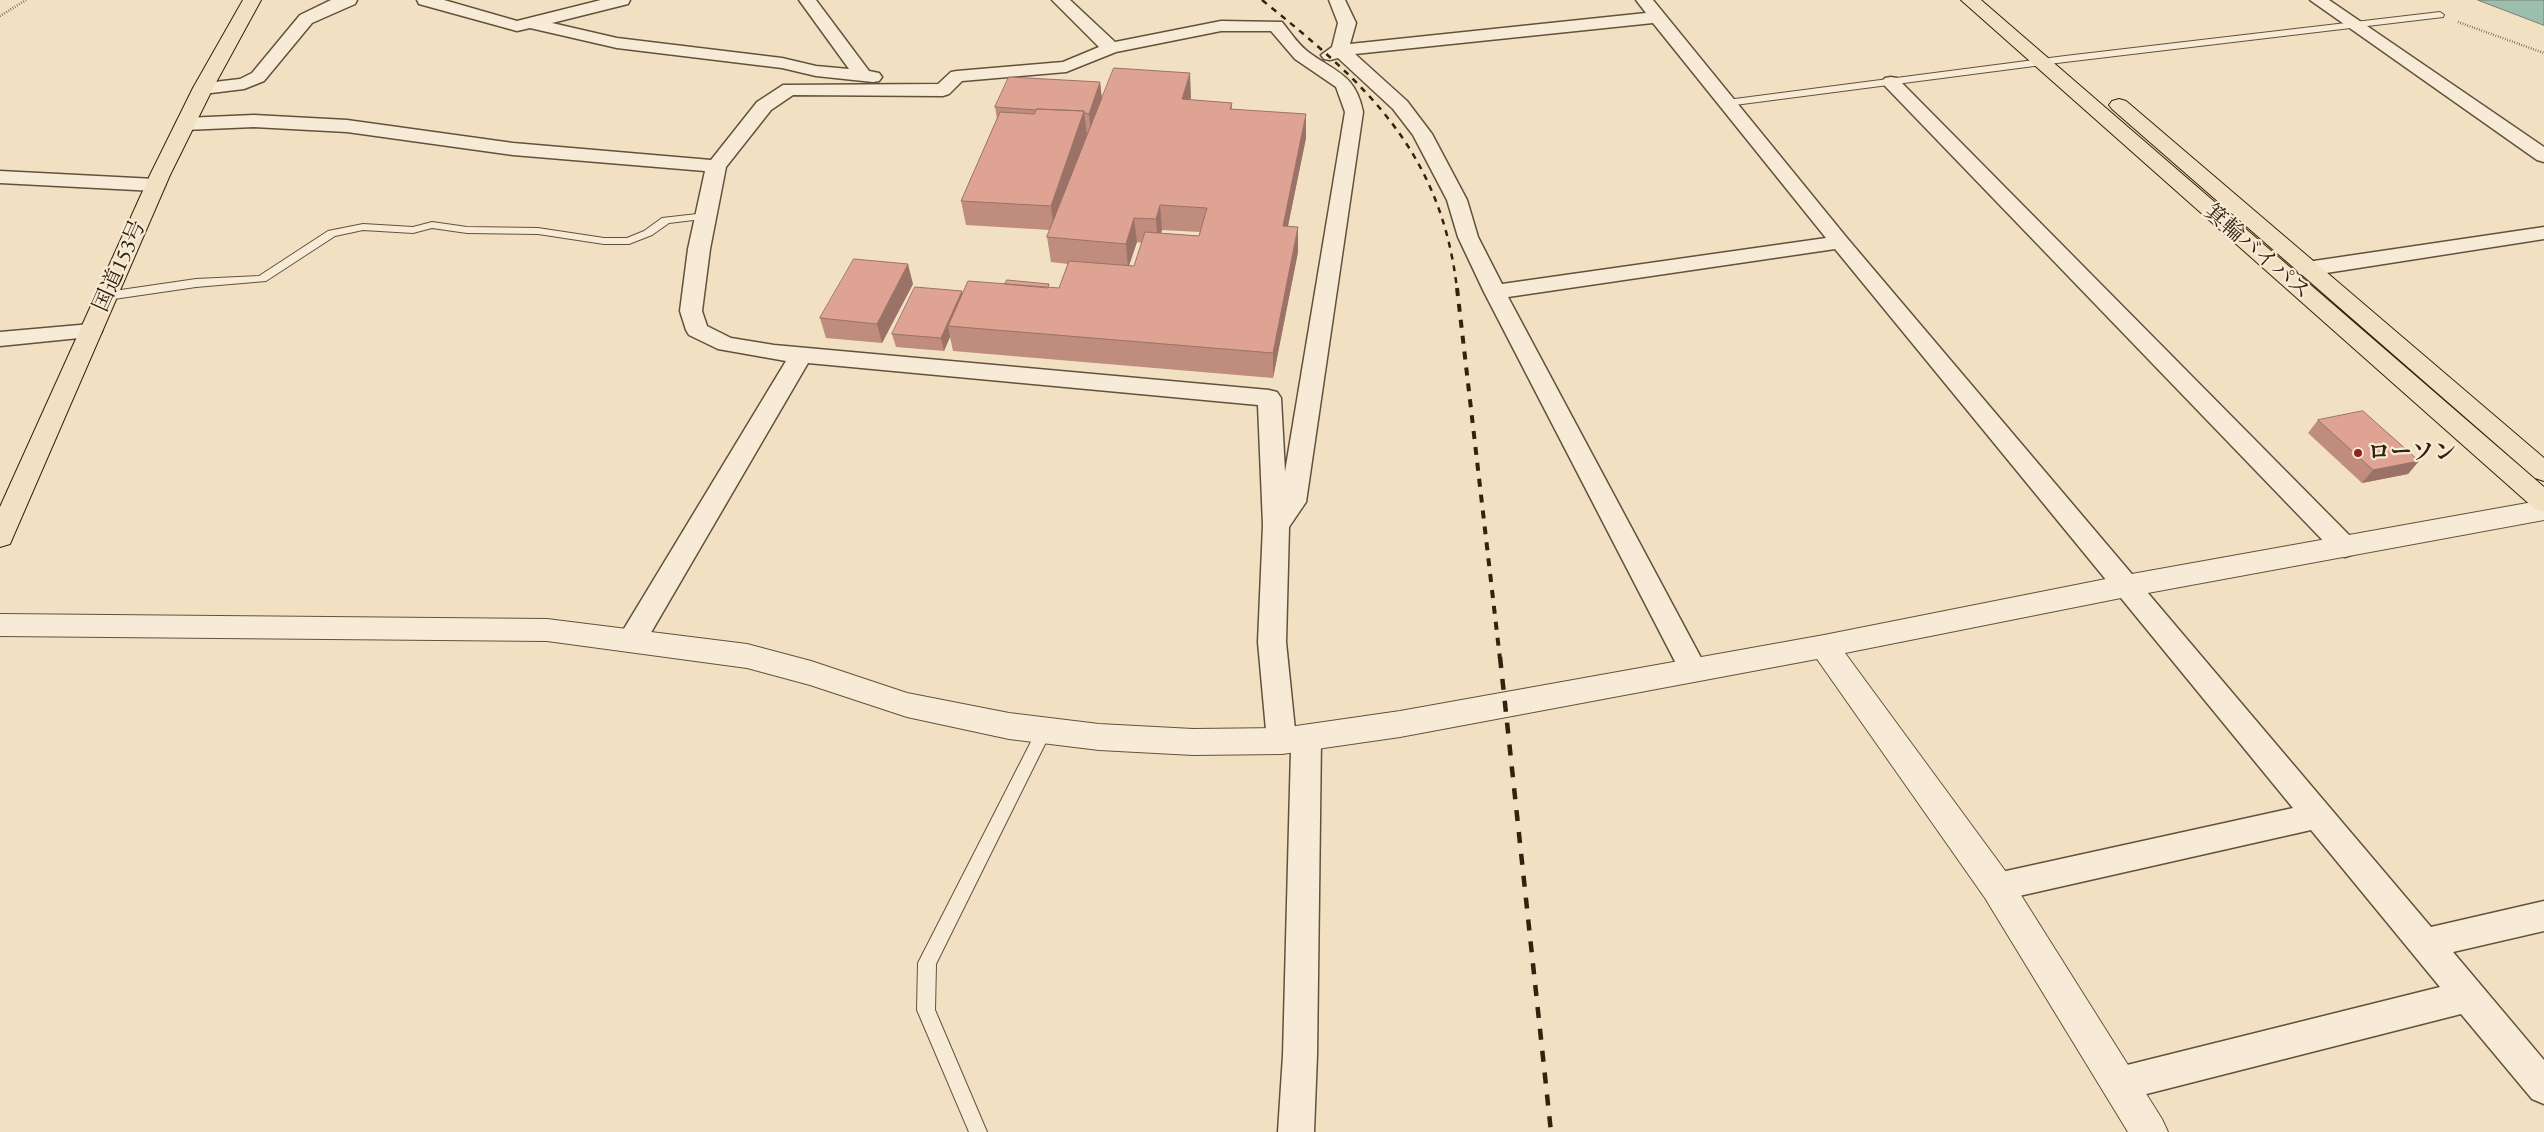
<!DOCTYPE html>
<html>
<head>
<meta charset="utf-8">
<style>
  body { margin:0 }
  canvas { display:block; background:#f2e0c2 }
</style>
</head>
<body>
<canvas width="2544" height="1132"></canvas>
<script>
const ctx = document.querySelector('canvas').getContext('2d');
ctx.lineJoin = 'round';
function paint(path, color) { ctx.fillStyle = color; ctx.fill(path, 'evenodd'); }
function stroke(path, color, width, dash) { ctx.strokeStyle = color; ctx.lineWidth = width; ctx.lineCap = dash ? 'butt' : 'round'; ctx.setLineDash(dash || []); ctx.stroke(path); }
function write(font, color, halo, rows, align = 'center') {
  ctx.font = font + ' "EB Garamond","Noto Serif JP",serif'; ctx.lineWidth = 4.5; ctx.setLineDash([]); ctx.textBaseline = 'middle'; ctx.strokeStyle = halo; ctx.fillStyle = color; for (const [text, x, y, turn = 0] of rows) {
    ctx.save(); ctx.translate(x, y); ctx.rotate((+turn || 0) * Math.PI / 180); ctx.textAlign = isNaN(turn) ? turn : align; if (halo) ctx.strokeText(text, 0, 0); ctx.fillText(text, 0, 0); ctx.restore();
  }
}
const water = new Path2D(`
  M2478 0H2544V25Z`);
const path = new Path2D(`
  M0 16 26 0
  M2458 22 2544 53`);
const service = new Path2D(`
  M2440 12 2444 15 2443 17 2065 62 1727 106 1722 103 1727 100 2065 56Z
  M706 213 710 214V218L669 223 652 235 629 244H604L538 234 467 233 432 228 413 233 363 230 335 236 266 281 196 287 107 300 101 296 107 292 196 279 259 276 328 231 363 224 413 227 432 222 467 227 538 228 604 238H627L644 231 662 218Z
  M1044 724 1049 726 1052 730 936 964 935 1010 987 1132H969L917 1010 918 963 1039 726Z`);
const minor = new Path2D(`
  M331 0H357L355 4 312 23 264 81 244 89 203 94 197 92 194 88 197 84 240 79 252 73 300 15Z
  M417 0H444L517 21 601 0H630L628 4 552 23 617 38 782 58 816 66 849 69 799 0H816L869 71 879 73 882 77 879 81 873 82 816 76 782 68 617 48 530 28 517 31 419 4Z
  M1052 0H1070L1115 42 1221 21 1282 22C1291 33 1299 46 1311 54 1338 73 1356 76 1363 112L1306 502 1289 527 1286 642 1295 730 1306 726 1316 729 1321 738 1317 1055 1314 1132H1278L1283 1055 1291 750 1282 753 1272 750 1267 741 1258 642 1263 525 1258 405 808 363 642 648 632 651 622 648 618 640 622 632 786 361 718 349 689 335 686 330 680 311 688 249 705 171 513 155 347 132 254 127 185 130 178 128 176 124 178 120 185 118 254 115 347 120 513 143 711 160 757 102 783 85 938 84 951 72 957 71 1063 62 1099 47ZM1221 31H1271L1295 59 1336 87 1345 112 1285 472 1281 398 1277 392 1269 390 774 345 731 338 707 326 702 311 710 249 726 167 771 110 793 95 943 96 949 94 962 81 1066 72 1116 52Z
  M1329 0H1345L1356 23 1350 44 1646 13 1636 0H1653L1847 238 2431 927 2544 901V931L2453 952 2544 1060V1104L2532 1099 2461 1014 2119 1101 2107 1096 2102 1084 2107 1072 2119 1067 2440 987 2311 830 1997 901 1986 897 1981 887 1986 877 1997 873 2293 808 1835 249 1508 297 1707 669 1703 677 1693 680 1683 677 1484 292 1458 237 1447 200 1413 135 1393 109 1338 58 1330 60 1324 59 1321 55 1332 47 1338 23ZM1653 23 1826 238 1502 284 1478 237 1467 200 1432 134 1407 101 1355 54Z
  M2310 0H2329L2544 147V162L2537 160Z
  M1891 77 1897 78 2354 540 2358 547 2354 554 2345 557 2336 554 1885 86 1882 82 1885 78Z
  M0 171 155 179 162 181 165 185 162 189 155 191 0 183Z
  M2544 227V239L2307 276 2299 274 2296 269 2299 264 2307 262Z
  M91 324 99 326 102 331 99 336 0 346V332Z`);
const tertiary = new Path2D(`
  M2544 500V520L2126 597 1845 653 2009 876 2162 1119 2168 1132H2128L1985 898 1817 659 1400 737 1282 754 1193 755 1099 750 1009 739 907 717 810 685 747 668 547 641 0 636V614L547 619 747 644 811 661 907 693 1009 713 1099 724 1193 729 1282 728 1400 711 1824 635 2126 575Z`);
const trunk = new Path2D(`
  M243 0H261L213 88 170 175 13 537 10 544 0 547V507L150 175 193 88Z
  M1961 0H1981L2544 487V512L2535 509Z
  M2119 99 2126 101 2544 458V481L2535 478 2112 109 2109 105 2112 101Z`);
const railFar2 = new Path2D(`
  M1262 0C1365 83 1441 150 1457 289`);
const railFar1 = new Path2D(`
  M1457 288 1500 659`);
const rail = new Path2D(`
  M1500 657 1551 1132`);
const wall = new Path2D(`
  M1100 82 1102 98 1191 97 1190 100 1232 103V109L1306 138 1288 226 1298 252 1273 378 953 351 950 337 944 351 896 347 892 334 963 293 1050 288H1059L1068 264 1051 262 1047 237 1050 230 966 225 961 201 997 119 995 107ZM1162 230 1200 232 1199 236 1161 233ZM1137 242 1142 243 1134 266H1129Z
  M913 284 882 343 826 338 820 318Z
  M2318 420 2419 461 2408 474 2362 483 2308 433Z`);
const shadedWall = new Path2D(`
  M1190 73 1191 97 1183 123 1182 99Z
  M1100 82 1102 101 1091 132 1089 114Z
  M1084 111 1087 136 1054 231 1051 206Z
  M1306 114V138L1283 250V226Z
  M1160 205 1162 230 1158 244 1156 219Z
  M1134 218 1137 242 1128 268 1126 244Z
  M1298 227V252L1273 378V353Z
  M908 264 913 284 882 343 877 324Z
  M962 291 965 304 948 326 950 337 944 351 941 338Z
  M2419 461 2408 474 2362 483 2373 470Z`);
const building = new Path2D(`
  M1114 68 1190 73 1182 99 1232 103 1230 109 1306 114 1283 226 1298 227 1273 353 948 326 968 281 1059 288 1069 261 1134 266 1145 232 1199 236 1207 208 1160 205 1156 219 1134 218 1126 244 1047 237Z
  M1009 77 1100 82 1089 114 1085 113 1084 111 1037 109 1036 110 995 107Z
  M1037 109 1084 111 1051 206 961 201 1000 112 1034 114Z
  M854 259 908 264 877 324 820 318Z
  M1007 280 1049 284 1048 288 1005 284Z
  M915 287 962 291 941 338 892 334Z
  M2363 411 2419 461 2373 470 2318 420Z`);
const markers = [
  [2358,453,5,"#8f2418"]
];
const streetNames = [
  ["箕輪バイパス",2257,252,41],
  ["国道153号",120,266,-66]
];
const poiNames = [
  ["ローソン",2368,453]
];
paint(water, '#9cbead');
stroke(water, '#72806d', 1);
stroke(service, '#63523b', 2);
stroke(minor, '#63523b', 3);
stroke(tertiary, '#63523b', 2);
stroke(trunk, '#33230e', 2);
stroke(path, '#33230e', 2.5, [0.5, 2]);
paint(service, '#f7ebd7');
paint(minor, '#f7ebd7');
paint(tertiary, '#f7ebd7');
paint(trunk, '#f2e0c2');
stroke(railFar2, '#33230e', 2.5, [6, 6]);
stroke(railFar1, '#33230e', 4, [8, 8]);
stroke(rail, '#33230e', 4.5, [11, 11]);
paint(wall, '#bf8c7e');
paint(shadedWall, '#9b7267');
paint(building, '#dea393');
stroke(building, '#9b7267', 1);
for (const [x, y, r, color] of markers) { const dot = new Path2D(); dot.arc(x, y, r, 0, 2 * Math.PI); ctx.fillStyle = color; ctx.fill(dot); stroke(dot, '#f7ebd7', 2); }
write('22px', '#33230e', '#f7ebd7', streetNames);
write('bold 22px', '#33230e', '#f7ebd7', poiNames, 'left');
</script>
</body>
</html>
